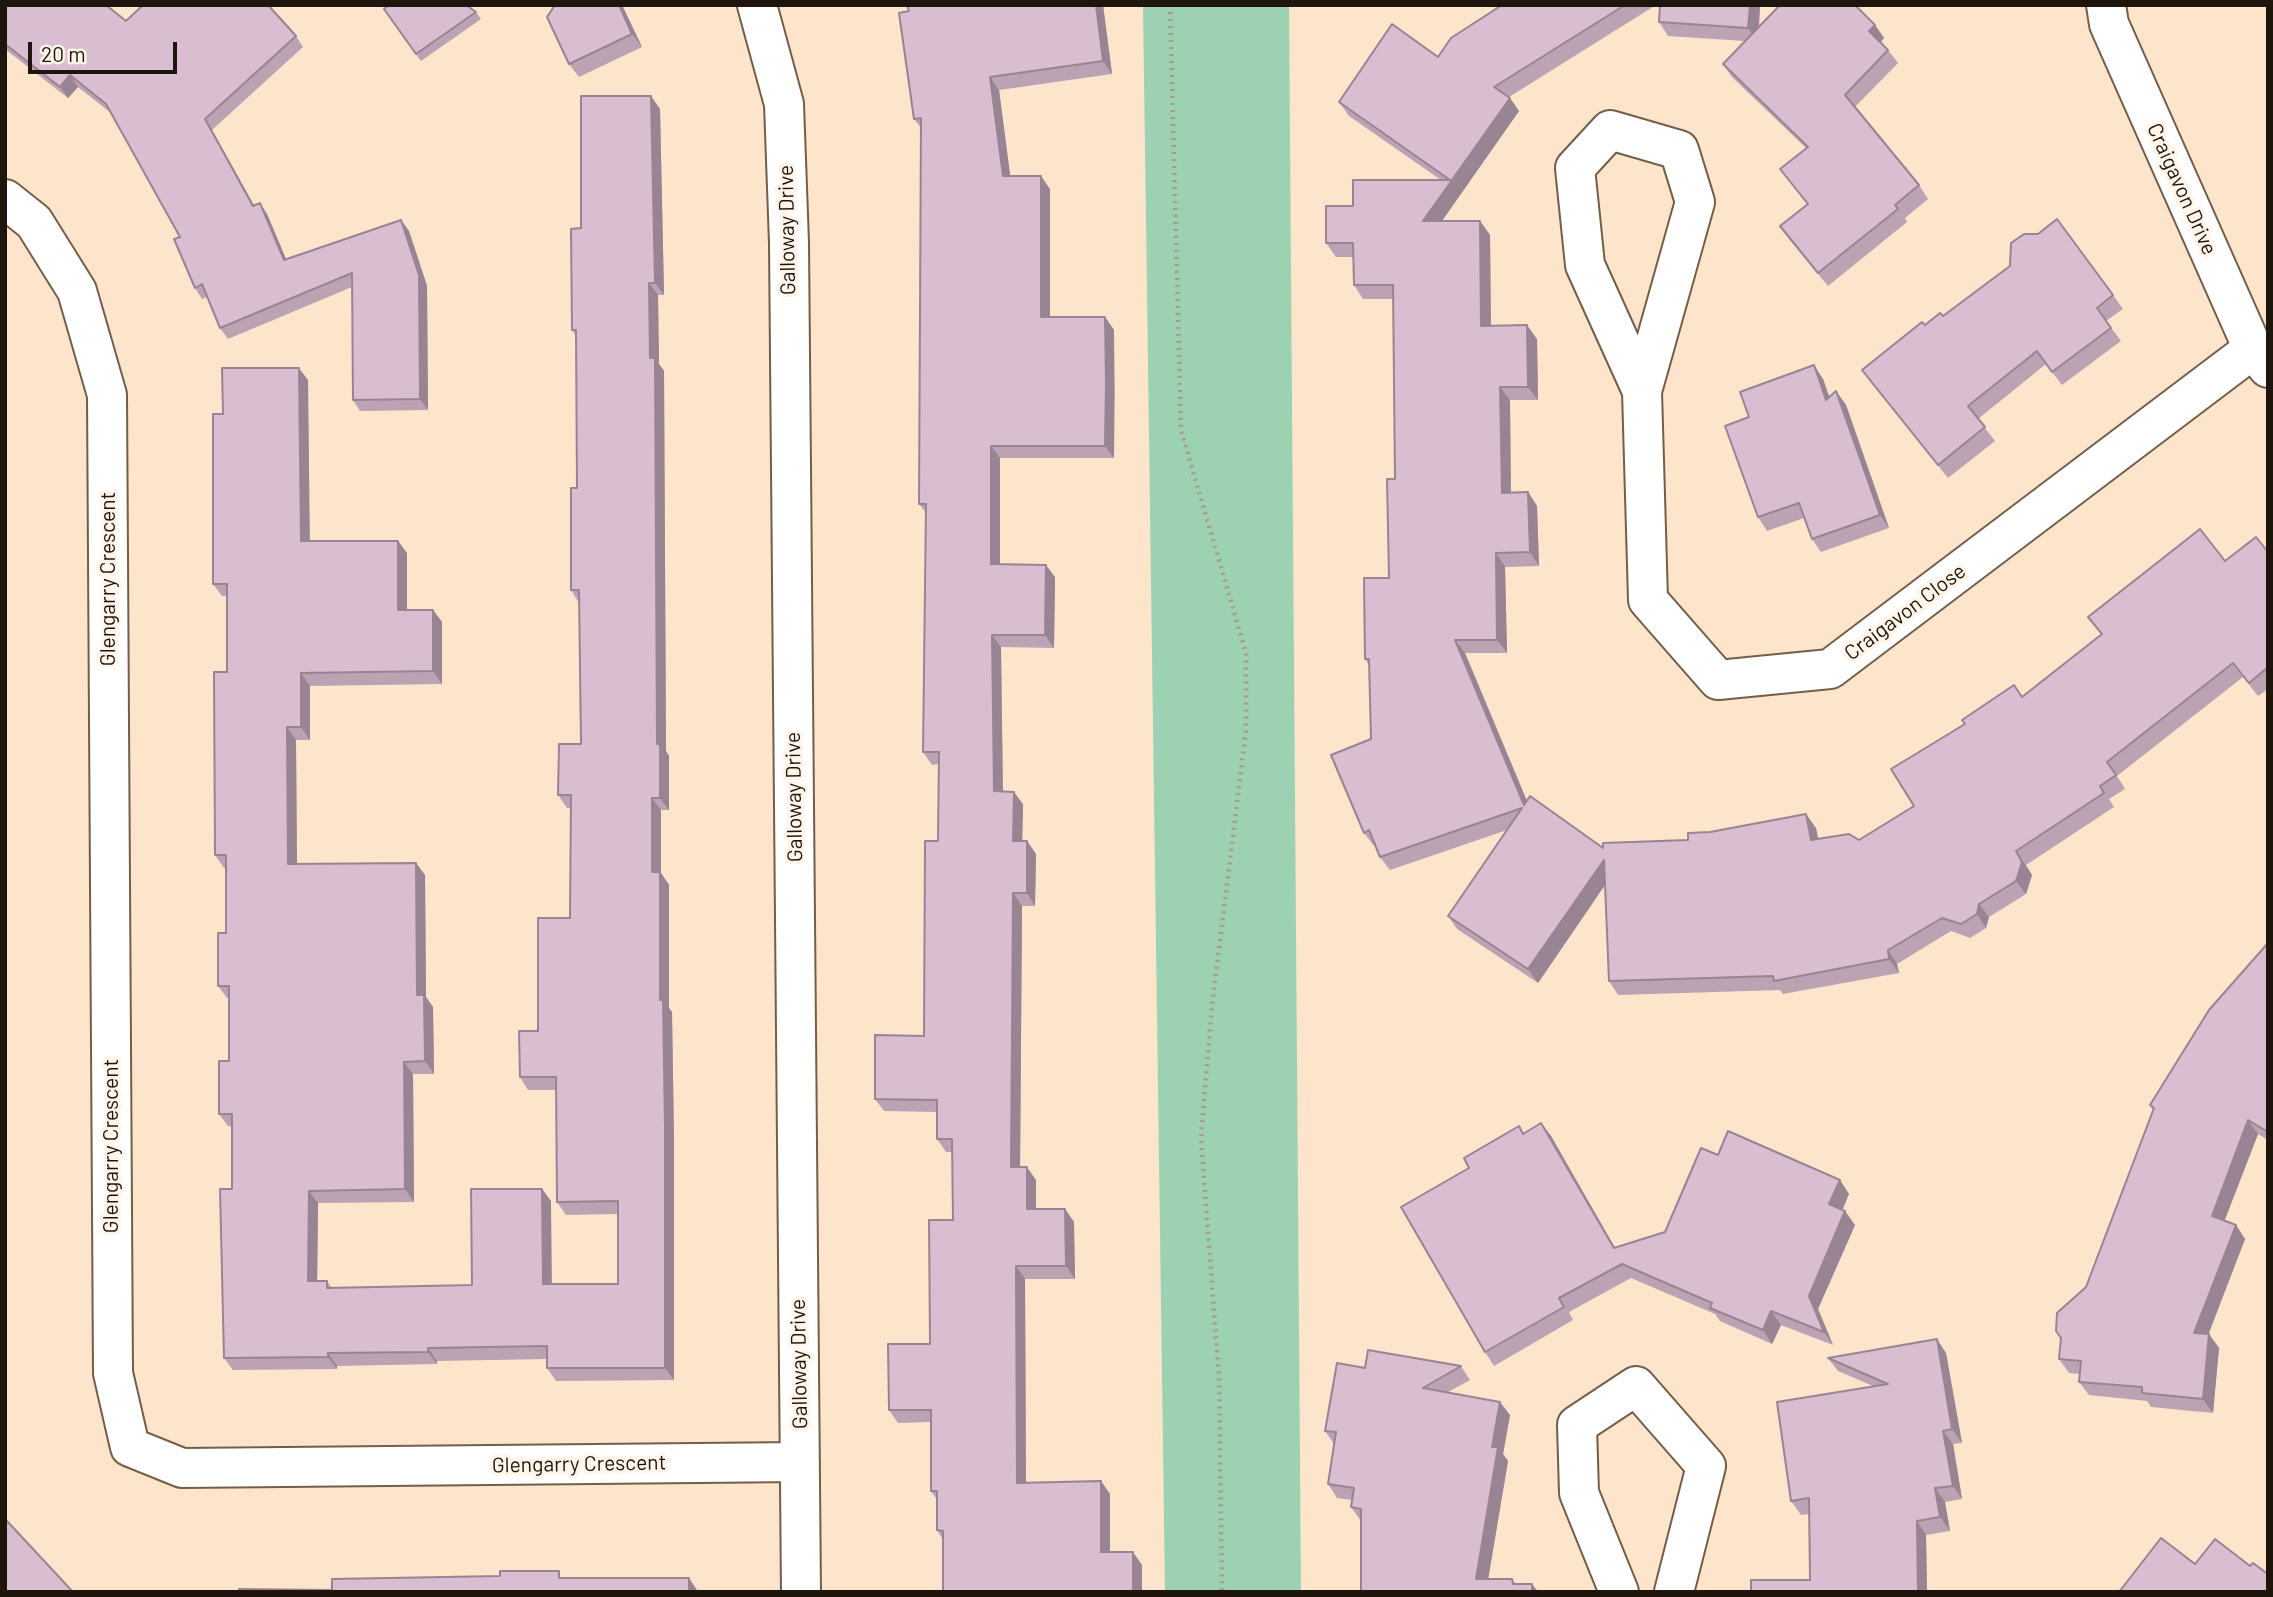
<!DOCTYPE html>
<html>
<head>
<meta charset="utf-8">
<style>
  body { margin:0 }
  #map { position:relative; width:2273px; height:1597px; overflow:hidden; background:#fde5cc; font-family:Barlow,sans-serif }
  canvas { display:block }
  .frame { position:absolute; inset:0; border:7px solid #1e150d; pointer-events:none }
  .scale { position:absolute; left:28px; top:42px; width:149px; height:32px; box-sizing:border-box; border:4px solid #1e150d; border-top:0; padding-left:9px; font-size:21px; line-height:24px; white-space:nowrap; color:#1e150d; -webkit-text-stroke:5px #fff5eb; paint-order:stroke }
</style>
</head>
<body>
<div id="map">
<canvas width="2273" height="1597"></canvas>
<div class="frame"></div>
<div class="scale">20 m</div>
</div>
<script>
const ctx = document.querySelector('canvas').getContext('2d');
ctx.lineJoin = 'round';
function paint(path, color) { ctx.fillStyle = color; ctx.fill(path, 'evenodd'); }
function stroke(path, color, width, dash) { ctx.strokeStyle = color; ctx.lineWidth = width; ctx.lineCap = dash ? 'butt' : 'round'; ctx.setLineDash(dash || []); ctx.stroke(path); }
function write(font, color, halo, rows, align = 'center') {
  ctx.font = font + ' Barlow,sans-serif'; ctx.lineWidth = 7; ctx.setLineDash([]); ctx.textBaseline = 'middle'; ctx.strokeStyle = halo; ctx.fillStyle = color; for (const [text, x, y, turn = 0] of rows) {
    ctx.save(); ctx.translate(x, y); ctx.rotate((+turn || 0) * Math.PI / 180); ctx.textAlign = isNaN(turn) ? turn : align; if (halo) ctx.strokeText(text, 0, 0); ctx.fillText(text, 0, 0); ctx.restore();
  }
}
const green = new Path2D(`
  M1143 5H1289L1301 1592H1165Z`);
const path = new Path2D(`
  M1170 5 1181 430 1246 653V730L1212 1006 1201 1138 1219 1377 1222 1592`);
const minor = new Path2D(`
  M757 5 784 104 789 243 801 1592
  M1610 130 1679 150 1695 202 1642 391 1585 265 1575 168Z
  M5 199 34 222 77 291 107 395 113 1373 130 1447 182 1468 800 1462
  M1642 391 1648 600 1718 680 1830 669 2253 349
  M1619 1592 1579 1493 1577 1425 1636 1386 1706 1466 1674 1592`);
const tertiary = new Path2D(`
  M2106 5 2109 24 2253 349 2268 368`);
const wall = new Path2D(`
  M5 5 126 21 271 9 296 36 303 47 212 130 254 205 267 214 286 259 401 220 409 231 427 286 428 410 360 411 353 400 352 287 228 339 220 328 207 297 202 299 195 288 180 237 111 113 78 87 68 98 5 49Z
  M555 5H622L642 47 579 77 569 64Z
  M907 5H1103L1112 74 999 90 1010 176 1050 189V317H1105L1114 330 1115 393 1114 458H1000V564L1055 577 1054 648 1001 647 1003 792 1023 804 1022 841H1027L1036 854 1035 906H1022L1020 1167 1036 1180V1209H1065L1074 1222 1075 1279H1025L1026 1482 1110 1494V1552L1142 1565 943 1540 937 1530V1500L931 1491V1422L898 1423 889 1410 930 1344 953 1220V1152H946L937 1139V1112L884 1111 875 1099 924 1036 938 841 939 764 932 765 923 752 926 513 919 504 921 128 914 119 909 11Z
  M1502 5H1656L1509 97 1519 111 1442 221H1480L1490 235 1491 326 1537 339 1538 400H1510L1511 493 1528 492 1537 506 1539 566 1505 567 1507 653H1465L1527 801 1603 848 1816 828 1818 839 1859 840 1914 806 2022 697 2101 634 2088 617 2225 561 2268 552V689L2258 696 2243 677 2117 776 2125 789 2109 799 2114 807 2026 865 2032 875 2026 894 1989 917 1986 928 1970 938 1951 931 1897 964 1899 973 1783 994 1780 990 1618 995 1609 981 1605 885 1538 983 1457 929 1448 916 1507 830 1390 870 1380 857 1375 845 1374 846 1364 833 1371 739 1370 667 1365 659 1389 578 1395 479 1393 299H1363L1354 285 1353 257H1336L1326 243 1353 206 1441 180 1349 116 1339 102 1438 57Z
  M1660 5H1760L1759 27 1875 25 1884 38 1881 42 1888 50 1898 63 1855 107 1919 185 1928 199 1905 218 1907 222 1828 286 1790 240 1780 226 1807 204 1780 169 1806 148 1732 77 1723 64 1745 41 1668 36 1659 22Z
  M384 9 476 12 481 19 421 61Z
  M660 109 664 295H658L659 364 664 371 666 751 669 756V810H661V873L669 885V1008L672 1012 674 1141V1380L556 1381 547 1368V1359L437 1361V1364L337 1366V1369L233 1370 224 1358 232 1189V1126H228L219 1114 229 1061V998H227L218 986 226 933V868H224L215 855 227 672V596H222L213 584 223 414 308 380 309 541H398L407 553V610H433L442 622V684L310 686V740H296L297 864 416 863 425 875 426 997 433 1007 434 1074H413L414 1202 318 1203 317 1281H327L332 1288 472 1285 542 1189 551 1201V1284H618V1214L566 1215 557 1202 556 1090H528L520 1077 538 1031 570 918 571 808H567L558 795 581 744 579 603 571 590 577 488 576 336 572 330 581 228Z
  M2010 266 2113 295 2123 309 2106 321 2121 341 2062 385 2046 364 1978 419 1995 441 1948 478 1872 384 1862 370 1925 325 1943 316Z
  M1823 379 1829 397 1836 391 1846 405 1889 528 1821 552 1812 539 1804 518 1767 531 1758 517 1749 417Z
  M2268 943V1140L2258 1134 2224 1221 2236 1225 2245 1239 2208 1334 2219 1348 2213 1413 2151 1407 2147 1401 2089 1395 2079 1382 2080 1374 2069 1373 2059 1359 2061 1339 2056 1331 2086 1287 2153 1110 2150 1105Z
  M1541 1123 1551 1136 1615 1248 1665 1232 1718 1155 1849 1194 1842 1210 1855 1225 1818 1309 1833 1345 1781 1325 1772 1344 1720 1321 1715 1314 1631 1278 1569 1312 1573 1320 1494 1366 1485 1352 1469 1168 1519 1126 1524 1133Z
  M1946 1353 1962 1443 1953 1444 1962 1499 1945 1502 1950 1531 1926 1535 1927 1592H1751L1810 1580 1809 1514 1801 1515 1791 1501 1873 1386 1838 1371 1828 1358Z
  M1461 1366 1470 1380 1448 1392 1510 1415 1503 1454 1508 1461 1488 1579H1512L1516 1584H1532L1538 1592H1361V1521L1351 1507 1352 1500 1337 1498 1328 1484 1334 1444 1325 1431 1365 1368Z`);
const shadedWall = new Path2D(`
  M619 5H622L642 47 632 34Z
  M1096 5H1103L1112 74 1103 61Z
  M1750 5H1760L1758 41 1748 28Z
  M1875 25 1884 38 1879 44 1869 31Z
  M70 75 78 87 68 98 60 87Z
  M990 77 999 90 1012 189 1003 176Z
  M651 96 660 109 664 295 655 283Z
  M1510 98 1519 111 1432 235 1423 221Z
  M205 119 212 130 260 217 253 206Z
  M1041 176 1050 189V330L1041 317Z
  M260 203 267 214 291 271 284 260Z
  M401 220 409 231 427 286 428 410 420 399Z
  M1480 221 1490 235 1491 339 1481 326Z
  M649 283 658 295 659 364 664 371 666 751 669 756V810L660 798 657 744Z
  M1105 317 1114 330V458L1105 446Z
  M1527 325 1537 339 1538 400 1528 387Z
  M1814 365 1823 379 1835 413 1826 400Z
  M299 368 308 380 310 553 301 541Z
  M1500 387 1510 400 1511 507 1502 493Z
  M1836 391 1846 405 1889 528 1880 515Z
  M991 446 1000 458V577L991 564Z
  M1528 492 1537 506 1539 566 1530 552Z
  M398 541 407 553V623L398 610Z
  M1496 553 1505 567 1507 653 1497 640Z
  M1046 565 1055 577 1054 648 1045 635Z
  M433 610 442 622V684L433 671Z
  M992 635 1001 647 1003 804 994 791Z
  M1455 640 1465 653 1534 818 1524 805Z
  M301 673 310 686V740L301 727Z
  M287 727 296 740 297 877 288 864Z
  M1014 792 1023 804 1022 854 1013 841Z
  M652 798 661 810V873L669 885V1008L672 1012 674 1141V1380L665 1368 660 1000 652 872Z
  M1806 814 1816 828 1821 854 1811 840Z
  M1027 841 1036 854 1035 906 1027 893Z
  M2016 851 2032 875 2026 894 2016 881Z
  M1604 860 1613 873 1538 983 1528 969Z
  M416 863 425 875 426 997 433 1007 434 1074 425 1061 417 995Z
  M1013 893 1022 906 1020 1180 1011 1167Z
  M1979 904 1989 917 1986 928 1977 914Z
  M1888 950 1897 964 1899 973 1889 959Z
  M404 1062 413 1074 414 1202 405 1189Z
  M2248 1120 2258 1134 2221 1230 2212 1216Z
  M1541 1123 1551 1136 1623 1262 1614 1248Z
  M1027 1167 1036 1180V1222L1027 1209Z
  M1840 1180 1849 1194 1839 1218 1829 1204Z
  M542 1189 551 1201 552 1297 543 1284Z
  M309 1191 318 1203 317 1294 308 1281Z
  M1065 1209 1074 1222 1075 1279 1066 1266Z
  M1845 1211 1855 1225 1818 1309 1833 1345 1824 1332 1809 1296Z
  M2236 1225 2245 1239 2204 1346 2194 1333Z
  M1016 1266 1025 1279 1026 1495 1017 1483Z
  M1771 1311 1781 1325 1772 1344 1763 1330Z
  M2209 1334 2219 1348 2213 1413 2203 1399Z
  M1937 1339 1946 1353 1962 1443 1952 1429Z
  M428 1348 437 1361V1364L428 1352Z
  M328 1353 337 1366V1369L328 1357Z
  M1500 1402 1510 1415 1503 1454 1508 1461 1486 1592 1476 1579 1492 1447Z
  M1943 1431 1953 1444 1962 1499 1953 1486Z
  M1101 1481 1110 1494V1565L1101 1552Z
  M1935 1488 1945 1502 1950 1531 1940 1517Z
  M1917 1521 1926 1535 1927 1592H1918Z
  M1133 1552 1142 1565V1592H1133Z
  M689 1578 697 1590V1592H689Z
  M1532 1584 1538 1592H1532Z`);
const building = new Path2D(`
  M5 5H106L126 21 143 5H268L296 36 205 119 253 206 260 203 284 260 401 220 419 275 420 399 353 400 352 273 220 328 202 284 195 288 174 239 180 237 106 104 70 75 60 87 5 44Z
  M389 5H466L476 12 416 54 384 9Z
  M555 5H619L632 34 569 64 547 17Z
  M907 5H1096L1103 61 990 77 1003 176H1041V317H1105L1106 381 1105 446H991V564L1046 565 1045 635H992L994 791 1014 792 1013 841H1027V893H1013L1011 1167H1027V1209H1065L1066 1266H1016L1017 1483 1101 1481V1552H1133V1592H943V1531L937 1530V1491H931V1410H889L888 1344H930L929 1220H953L952 1139H937V1100L875 1099V1035L924 1036 925 841H938L939 752H923L926 504H919L921 118 914 119 899 13 909 11Z
  M1502 5H1625L1494 87 1510 98 1423 221H1480L1481 326 1527 325 1528 387H1500L1502 493 1528 492 1530 552 1496 553 1497 640H1455L1524 805 1530 796 1603 848V843L1688 840V833L1710 832 1806 814 1811 840 1849 834 1859 840 1914 806 1891 769 1965 724 1962 720 2014 685 2022 697 2102 634 2088 617 2200 529 2225 561 2256 537 2268 552V667L2249 683 2233 663 2107 762 2116 775 2100 786 2104 793 2016 851 2022 862 2016 881 1979 904 1977 914 1961 924 1942 918 1888 950 1889 959 1774 981 1773 976 1609 981 1604 860 1528 969 1448 916 1522 808 1380 857 1369 830 1364 833 1331 755 1371 739 1369 659H1365L1364 578H1389L1387 479H1395L1393 285H1354L1353 243H1326V206H1353V180H1450L1339 102 1392 24 1438 57 1451 38Z
  M1660 5H1750L1748 28 1659 22Z
  M1780 5H1855L1875 25 1869 31 1888 50 1845 95 1919 185 1895 205 1898 209 1818 273 1780 226 1808 204 1780 169 1808 147 1723 64Z
  M581 96H651L655 283H649L650 358H655L657 744H660V798H652V872H660V1000H663L665 1128V1368H547V1346L428 1348V1352L328 1353V1357L224 1358 220 1189H232V1114H219V1061H229V986H218V933H226V855H215L214 672H227V584H213V414H223L222 368H299L301 541H398V610H433V671L301 673V727H287L288 864 416 863 417 995H424L425 1061 404 1062 405 1189 309 1191 308 1281H327V1288L472 1285 471 1189H542L543 1284H618V1201L557 1202 556 1077H520L519 1031H538V918H570L571 795H558L559 744H581L579 590H571V488H577L576 330H572L571 229 581 228Z
  M2057 219 2113 295 2097 308 2111 328 2052 372 2037 351 1968 406 1985 427 1938 465 1862 370 1922 322 1925 325 1940 313 1943 316 2010 266 2011 243 2024 234H2038Z
  M1814 365 1826 400 1836 391 1880 515 1812 539 1799 503 1758 517 1725 426 1749 417 1740 392Z
  M2268 943V1132L2248 1120 2212 1216 2236 1225 2194 1333 2209 1334 2203 1399 2142 1393V1387L2079 1382 2081 1361 2059 1359 2061 1338 2056 1331 2057 1313 2086 1287 2154 1108 2150 1105 2209 1010Z
  M1541 1123 1614 1248 1665 1232 1701 1148 1718 1155 1728 1131 1840 1180 1829 1204 1845 1211 1809 1296 1824 1332 1771 1311 1763 1330 1710 1308 1712 1303 1622 1264 1559 1298 1564 1307 1485 1352 1401 1207 1469 1168 1464 1158 1519 1126 1523 1134Z
  M1937 1339 1952 1429 1943 1431 1953 1486 1935 1488 1940 1517 1917 1521 1918 1592H1751V1580H1810L1809 1498 1791 1501 1777 1402 1888 1384 1828 1358Z
  M1368 1350 1461 1366 1423 1388 1500 1402 1492 1447H1498L1476 1579H1512L1513 1584H1532V1592H1361V1509L1351 1507 1354 1488 1328 1484 1336 1432 1325 1431 1337 1363 1365 1368Z
  M7 1521 73 1592H76H5V1523Z
  M2161 1538 2195 1564 2215 1539 2250 1566 2253 1563 2268 1574V1592H2119Z
  M500 1571H559V1578H689V1592H239V1589L332 1590V1579L500 1576Z`);
const streetNames = [
  ["Craigavon Drive",2182,189,66],
  ["Galloway Drive",787,230,-91],
  ["Glengarry Crescent",108,579,-90],
  ["Craigavon Close",1905,612,-37],
  ["Galloway Drive",794,797,-91],
  ["Glengarry Crescent",111,1146,-90],
  ["Galloway Drive",799,1364,-91],
  ["Glengarry Crescent",579,1464,-1]
];
paint(green, '#9cd1b2');
stroke(minor, '#735e49', 42);
stroke(tertiary, '#735e49', 42);
stroke(path, '#ac9986', 4.5, [2, 5]);
stroke(minor, '#fff', 38);
stroke(tertiary, '#fff', 38);
paint(wall, '#bba3b4');
paint(shadedWall, '#988492');
paint(building, '#d9bdd1');
stroke(building, '#988492', 2);
write('21px', '#1e150d', '#fff5eb', streetNames);
</script>
</body>
</html>
